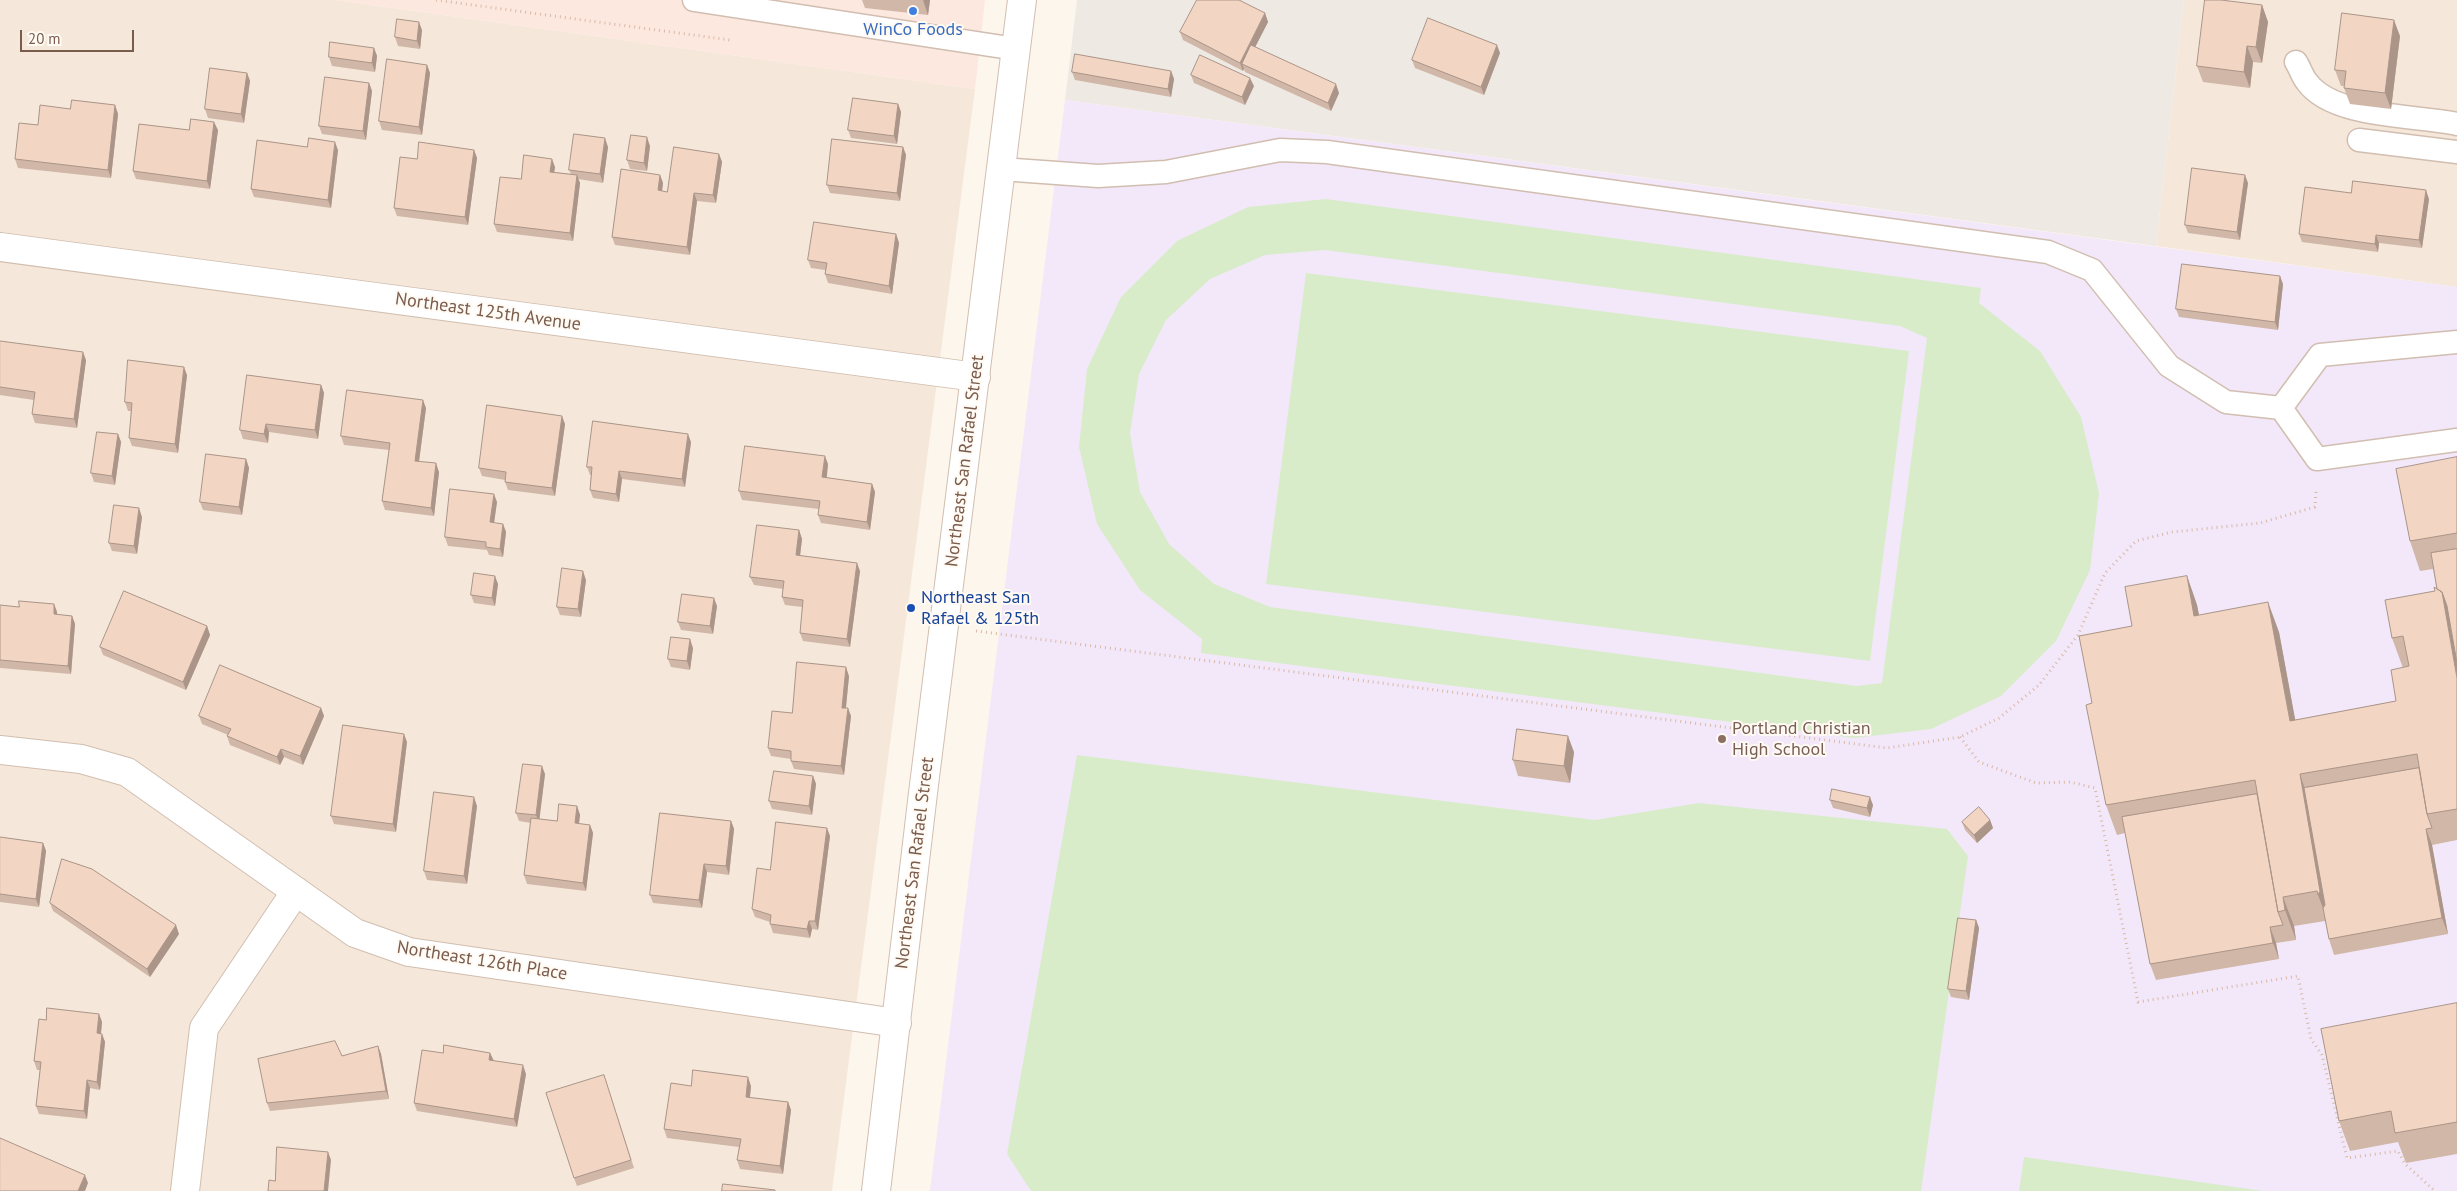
<!DOCTYPE html>
<html>
<head>
<meta charset="utf-8">
<style>
  body { margin:0 }
  #map { position:relative; width:2457px; height:1191px; overflow:hidden; background:#fdf6ec; font-family:"PT Sans",sans-serif }
  canvas { display:block }
  .scale { position:absolute; left:20px; top:30px; width:114px; height:22px; box-sizing:border-box; border:2px solid #7a5c4d; border-top:0; padding-left:6px; font-size:15px; line-height:18px; white-space:nowrap; color:#7a5c4d; -webkit-text-stroke:4px #fffaf3; paint-order:stroke }
</style>
</head>
<body>
<div id="map">
<canvas width="2457" height="1191"></canvas>
<div class="scale">20 m</div>
</div>
<script>
const ctx = document.querySelector('canvas').getContext('2d');
ctx.lineJoin = 'round';
function paint(path, color) { ctx.fillStyle = color; ctx.fill(path, 'evenodd'); }
function stroke(path, color, width, dash) { ctx.strokeStyle = color; ctx.lineWidth = width; ctx.lineCap = dash ? 'butt' : 'round'; ctx.setLineDash(dash || []); ctx.stroke(path); }
function write(font, color, halo, rows, align = 'center') {
  ctx.font = font + ' "PT Sans",sans-serif'; ctx.lineWidth = 4; ctx.setLineDash([]); ctx.textBaseline = 'middle'; ctx.strokeStyle = halo; ctx.fillStyle = color; for (const [text, x, y, turn = 0] of rows) {
    ctx.save(); ctx.translate(x, y); ctx.rotate((+turn || 0) * Math.PI / 180); ctx.textAlign = isNaN(turn) ? turn : align; if (halo) ctx.strokeText(text, 0, 0); ctx.fillText(text, 0, 0); ctx.restore();
  }
}
const residential = new Path2D(`
  M0 0H336L975 89 832 1191H0Z
  M2184 0H2457V287L2156 246Z`);
const commercial = new Path2D(`
  M336 0H985L975 89Z`);
const industrial = new Path2D(`
  M1077 0H2184L2156 246 1065 100Z`);
const education = new Path2D(`
  M1065 100 2457 287V1191H930Z`);
const green = new Path2D(`
  M1326 199 1981 288 1979 303 2040 351 2081 417 2099 493 2090 570 2056 641 2001 696 1931 729 1854 738 1201 653 1202 639 1140 590 1097 524 1079 447 1087 369 1121 297 1177 241 1248 207ZM1325 250 1900 326 1927 338 1882 683 1857 686 1270 607 1214 584 1169 544 1140 492 1130 433 1139 374 1166 320 1210 279 1265 255Z
  M1306 273 1909 351 1870 661 1266 584Z
  M1077 755 1595 820 1699 803 1947 829 1968 856 1921 1191H1031L1007 1154Z
  M2024 1157 2263 1191H2019Z`);
const path = new Path2D(`
  M436 0 730 40
  M976 631 1887 748 1960 737 1999 718 2039 685 2078 635 2105 573 2136 541 2172 532 2260 523 2315 507 2316 490
  M1960 737 1979 762 2036 783 2070 782 2095 788 2138 1002 2298 976 2311 1039 2322 1055 2347 1158 2398 1151 2405 1164 2435 1191`);
const service = new Path2D(`
  M694 0 1016 49
  M2296 62C2300 68 2302 76 2307 82 2333 118 2415 115 2457 124
  M2359 140 2457 152
  M1001 169 1098 176 1166 172 1280 150 1327 152 2048 252 2092 270 2169 366 2226 402 2281 408
  M2457 342 2320 355 2281 408 2317 459 2457 440`);
const minor = new Path2D(`
  M0 247 976 377
  M0 750 81 759 127 772 355 933 409 952 897 1023
  M185 1191 204 1028 296 891`);
const tertiary = new Path2D(`
  M876 1191 923 793 1022 0`);
const wall = new Path2D(`
  M862 0H930L928 15 865 8Z
  M2262 5 2268 22 2262 63 2253 62 2250 88 2203 82 2197 66Z
  M1265 13 1268 22 1255 47 1339 93 1331 111 1245 72 1244 69 1243 71 1183 40 1180 32Z
  M422 30 420 49 398 46 395 37Z
  M2400 36 2391 109 2350 104 2344 88V86H2341L2335 70Z
  M374 48 377 56 375 72 332 66 329 57Z
  M1500 53 1484 95 1415 68 1412 60Z
  M427 65 430 73 422 135 382 130 379 121Z
  M1171 71 1174 79 1171 97 1075 80 1072 72Z
  M247 73 250 81 244 123 208 118 205 109Z
  M1191 75 1254 86 1245 105 1194 83Z
  M369 83 372 91 366 140 322 134 319 126Z
  M898 104 901 112 897 144 851 138 848 130Z
  M115 105 118 114 111 178 18 168 15 159 38 125 70 109Z
  M189 130H218L210 189 136 179 133 171Z
  M650 146 647 171 630 169 627 160Z
  M608 147 603 183 578 179 580 183 573 241 497 232 494 224 521 179 555 167 554 172 571 174 569 170Z
  M903 147 906 155 900 201 830 193 827 185Z
  M338 150 331 208 254 197 251 189Z
  M474 150 477 158 468 225 397 216 394 208 417 159Z
  M719 154 722 162 716 203 697 201 690 255 615 245 612 237 660 175 663 183 662 191 667 192Z
  M2248 183 2240 240 2188 233 2185 225Z
  M2351 193 2429 199 2422 248 2379 243 2378 252 2302 242 2299 234Z
  M896 234 899 243 892 294 828 283 825 274V270L811 268 808 260Z
  M2283 284 2278 330 2179 317 2176 309Z
  M0 341 86 360 77 428 35 423 32 414 34 400 0 395Z
  M187 375 178 453 132 446 129 438 131 411H128L125 402Z
  M321 385 324 393 318 439 269 432 268 443 243 439 240 430Z
  M426 408 419 461 439 472 434 516 385 510 382 501 389 450 344 445 341 436Z
  M565 424 555 496 508 490 505 482V480L482 476 479 468Z
  M118 434 121 442 115 485 94 482 91 473Z
  M691 442 685 487 622 479 619 502 593 498 590 490 591 475H590L587 467Z
  M2457 457V840L2432 845 2448 934 2334 955 2329 939 2325 921 2294 926 2296 940 2276 943 2279 959 2156 980 2150 964 2125 833 2117 835 2106 805 2092 703 2132 626 2187 576 2197 605 2199 615 2279 632 2295 720 2396 701 2403 668 2392 638 2437 589 2433 569 2420 571 2410 541Z
  M246 459 249 468 242 515 203 510 200 502Z
  M828 464 826 478 872 484 875 492 870 530 821 523 818 515 819 509 742 500 739 491Z
  M497 502 494 523 503 524 506 532 503 557 489 555 487 550 448 546 445 537Z
  M142 517 137 554 112 551 109 543Z
  M799 530 802 539 800 556 860 571 850 647 803 641 800 633 802 607 785 605 782 597 783 589 754 585 750 577Z
  M586 580 581 617 560 615 557 607Z
  M498 584 495 606 474 603 471 595Z
  M54 604 57 612V615L72 616 75 624 71 674 0 668V605L19 607Z
  M717 606 713 634 681 630 678 622Z
  M207 626 210 635 186 690 103 655 100 647Z
  M693 648 690 670 671 667 668 659Z
  M849 676 846 708 851 716 844 775 794 769 791 761V759L771 756 768 748 792 713Z
  M321 708 324 716 303 765 284 757 280 765 230 745 227 736 228 735 202 724 199 716Z
  M407 742 396 832 334 824 331 816Z
  M1574 752 1570 783 1518 776 1513 760Z
  M545 774 539 819 557 821 577 806 580 815 579 824 590 825 593 833 586 891 527 884 524 875 531 823 519 821 516 813Z
  M813 776 816 784 812 815 772 809 769 801Z
  M1830 800 1873 805 1870 817 1833 808Z
  M477 806 467 884 427 880 424 871Z
  M1990 820 1993 828 1977 843 1965 830 1962 822Z
  M731 821 734 829 729 875 707 872 702 908 653 903 650 895Z
  M830 836 818 930 812 929 810 938 773 933 770 924V922L755 917 752 909 770 870Z
  M0 837 43 843 46 851 39 907 0 902Z
  M50 903 179 934 150 977 53 911Z
  M1976 920 1979 928 1969 1000 1951 997 1948 989Z
  M2457 1003V1154L2406 1163 2398 1142 2350 1151 2339 1121Z
  M99 1014 102 1022 101 1034H102L105 1042 100 1090 90 1088 87 1119 39 1114 36 1106 40 1070H37L34 1061 46 1020Z
  M378 1046 381 1054 389 1099 270 1111 267 1103 342 1056Z
  M443 1053H490L493 1060 526 1074 517 1127 417 1111 414 1103Z
  M604 1075 634 1168 577 1186 574 1178Z
  M691 1086H751L750 1098 788 1102 791 1110 783 1174 740 1169 737 1160 739 1147 667 1138 664 1129Z`);
const shadedWall = new Path2D(`
  M923 0H930L928 15Z
  M2262 5 2268 22 2262 63 2256 47Z
  M1265 13 1268 22 1246 65 1242 64 1244 69 1243 71 1240 63Z
  M2394 20 2400 36 2391 109 2385 93Z
  M419 22 422 30 420 49 417 41Z
  M1497 45 1500 53 1484 95 1481 87Z
  M2247 46 2253 62 2250 88 2244 72Z
  M374 48 377 56 375 72 372 63Z
  M427 65 430 73 422 135 419 127Z
  M1171 71 1174 79 1171 97 1168 89Z
  M247 73 250 81 244 123 241 114Z
  M1250 78 1254 86 1245 105 1242 97Z
  M369 83 372 91 366 140 363 131Z
  M1336 84 1339 93 1331 111 1328 103Z
  M898 104 901 112 897 144 894 136Z
  M115 105 118 114 111 178 108 170Z
  M214 122 218 130 210 189 207 181Z
  M647 137 650 146 647 171 644 163Z
  M605 138 608 147 603 183 600 174Z
  M335 142 338 150 331 208 328 200Z
  M903 147 906 155 900 201 897 193Z
  M474 150 477 158 468 225 465 217Z
  M719 154 722 162 716 203 713 195Z
  M552 159 555 167 553 180 550 172Z
  M577 175 580 183 573 241 570 233Z
  M660 175 663 183 661 199 658 190Z
  M2245 175 2248 183 2240 240 2237 232Z
  M2426 190 2429 199 2422 248 2419 240Z
  M694 193 697 201 690 255 687 247Z
  M896 234 899 243 892 294 889 286Z
  M2376 235 2379 243 2378 252 2375 244Z
  M2280 276 2283 284 2278 330 2275 322Z
  M83 352 86 360 77 428 74 419Z
  M184 367 187 375 178 453 175 444Z
  M321 385 324 393 318 439 315 430Z
  M423 400 426 408 418 469 415 461Z
  M562 416 565 424 555 496 552 488Z
  M266 424 269 432 268 443 264 434Z
  M118 434 121 442 115 485 112 476Z
  M688 434 691 442 685 487 682 479Z
  M825 456 828 464 826 486 822 477Z
  M246 459 249 468 242 515 239 507Z
  M436 463 439 472 434 516 431 508Z
  M619 471 622 479 619 502 616 494Z
  M872 484 875 492 870 530 867 522Z
  M494 494 497 502 493 530 490 522Z
  M139 508 142 517 137 554 134 546Z
  M503 524 506 532 503 557 500 549Z
  M799 530 802 539 799 564 796 555Z
  M857 563 860 571 850 647 847 639Z
  M583 571 586 580 581 617 578 609Z
  M495 576 498 584 495 606 492 598Z
  M2187 576 2197 605 2205 646 2194 616Z
  M2442 592 2453 622 2457 646V678Z
  M714 598 717 606 713 634 710 626Z
  M2268 602 2279 632 2301 751 2290 721Z
  M54 604 57 612V623L54 614Z
  M72 616 75 624 71 674 68 666Z
  M207 626 210 635 186 690 183 682Z
  M690 639 693 648 690 670 687 661Z
  M846 667 849 676 845 716 842 708Z
  M321 708 324 716 303 765 300 756Z
  M848 708 851 716 844 775 841 766Z
  M404 734 407 742 396 832 393 824Z
  M1568 736 1574 752 1570 783 1564 766Z
  M281 749 284 757 280 765 277 757Z
  M542 766 545 774 539 823 536 815Z
  M2300 774 2310 804 2329 924 2318 895Z
  M813 776 816 784 812 815 809 806Z
  M474 797 477 806 467 884 464 876Z
  M1870 797 1873 805 1870 817 1867 808Z
  M577 806 580 815 578 831 575 823Z
  M1990 820 1993 828 1977 843 1974 835Z
  M731 821 734 829 729 875 726 866Z
  M590 825 593 833 586 891 583 883Z
  M827 828 830 836 818 930 815 921Z
  M2426 829 2432 845 2448 934 2442 918Z
  M43 843 46 851 39 907 36 899Z
  M704 864 707 872 702 908 699 900Z
  M2283 897 2294 926 2296 940 2285 910Z
  M1976 920 1979 928 1969 1000 1966 991Z
  M809 921 812 929 810 938 807 929Z
  M176 925 179 934 150 977 147 969Z
  M2270 927 2276 943 2279 959 2273 943Z
  M99 1014 102 1022 100 1042 97 1033Z
  M102 1034 105 1042 100 1090 97 1082Z
  M378 1046 381 1054 389 1099 386 1091Z
  M490 1053 494 1061 489 1060Z
  M523 1065 526 1074 517 1127 514 1119Z
  M748 1077 751 1086 749 1105 746 1097Z
  M87 1080 90 1088 87 1119 84 1111Z
  M788 1102 791 1110 783 1174 780 1166Z
  M328 1152 331 1160 328 1191H324Z
  M85 1175 88 1183 85 1191H78Z`);
const building = new Path2D(`
  M1197 0H1239L1265 13 1240 63 1180 32Z
  M2205 0H2221L2262 5 2256 47 2247 46 2244 72 2197 66Z
  M2342 13 2394 20 2385 93 2344 88 2346 71 2335 70Z
  M1428 18 1497 45 1481 87 1412 60Z
  M397 19 419 22 417 41 395 37Z
  M330 42 374 48 372 63 329 57Z
  M1251 45 1336 84 1328 103 1242 64Z
  M1075 54 1171 71 1168 89 1072 72Z
  M1200 55 1250 78 1242 97 1191 75Z
  M387 59 427 65 419 127 379 121Z
  M210 68 247 73 241 114 205 109Z
  M325 77 369 83 363 131 319 126Z
  M853 98 898 104 894 136 848 130Z
  M72 100 115 105 108 170 15 159 19 123 38 125 40 105 70 109Z
  M191 119 214 122 207 181 133 171 139 124 189 130Z
  M574 134 605 138 600 174 569 170Z
  M631 135 647 137 644 163 627 160Z
  M309 138 335 142 328 200 251 189 257 140 307 147Z
  M832 139 903 147 897 193 827 185Z
  M419 142 474 150 465 217 394 208 400 157 417 159Z
  M674 147 719 154 713 195 694 193 687 247 612 237 621 169 660 175 658 190 667 192Z
  M524 155 552 159 550 172 577 175 570 233 494 224 500 177 521 179Z
  M2192 168 2245 175 2237 232 2185 225Z
  M2353 181 2426 190 2419 240 2376 235 2375 244 2299 234 2305 187 2351 193Z
  M814 222 896 234 889 286 825 274 827 263 808 260Z
  M2182 264 2280 276 2275 322 2176 309Z
  M0 341 83 352 74 419 32 414 35 392 0 387Z
  M128 360 184 367 175 444 129 438 132 403 125 402Z
  M247 375 321 385 315 430 266 424 264 434 240 430Z
  M347 390 423 400 415 461 436 463 431 508 382 501 390 443 341 436Z
  M487 405 562 416 552 488 505 482 506 472 479 468Z
  M593 421 688 434 682 479 619 471 616 494 590 490 592 467H587Z
  M97 432 118 434 112 476 91 473Z
  M745 446 825 456 822 477 872 484 867 522 818 515 820 501 739 491Z
  M206 454 246 459 239 507 200 502Z
  M2457 457V533L2410 541 2396 469Z
  M450 489 494 494 490 522 503 524 500 549 486 547V542L445 537Z
  M114 505 139 508 134 546 109 543Z
  M757 525 799 530 796 555 857 563 847 639 800 633 803 600 782 597 784 581 750 577Z
  M2457 549V663L2447 606 2442 592 2437 589 2431 553Z
  M562 568 583 571 578 609 557 607Z
  M474 573 495 576 492 598 471 595Z
  M2187 576 2194 616 2268 602 2290 721 2396 701 2391 670 2409 666 2403 636 2392 638 2385 600 2435 591 2434 587 2442 592 2457 678V809L2427 814 2417 754 2300 774 2320 891 2318 895 2317 891 2283 897 2285 910 2278 912 2255 780 2106 805 2086 705 2092 703 2079 636 2132 626 2125 587Z
  M124 591 207 626 183 682 100 647Z
  M682 594 714 598 710 626 678 622Z
  M19 601 54 604V614L72 616 68 666 0 660V605L19 607Z
  M671 637 690 639 687 661 668 659Z
  M797 662 846 667 842 708H848L841 766 791 761V751L768 748 772 711 792 713Z
  M220 665 321 708 300 756 281 749 277 757 227 736 231 729 199 716Z
  M343 725 404 734 393 824 331 816Z
  M1517 729 1568 736 1564 766 1513 760Z
  M523 764 542 766 536 815 516 813Z
  M2419 768 2427 814 2432 828 2426 829 2442 918 2329 939 2323 908 2325 905 2304 788Z
  M774 771 813 776 809 806 769 801Z
  M1832 789 1870 797 1867 808 1830 800Z
  M434 792 474 797 464 876 424 871Z
  M2257 794 2278 912 2283 925 2270 927 2273 943 2150 964 2122 817Z
  M559 804 577 806 575 823 590 825 583 883 524 875 531 818 557 821Z
  M1979 807 1990 820 1974 835 1962 822Z
  M660 813 731 821 726 866 704 864 699 900 650 895Z
  M776 822 827 828 815 921H809L807 929 770 924 771 915 752 909 757 868 770 870Z
  M0 837 43 843 36 899 0 894Z
  M62 859 92 869 176 925 147 969 50 903Z
  M1958 918 1976 920 1966 991 1948 989Z
  M2457 1003V1122L2395 1133 2391 1111 2339 1121 2321 1029Z
  M47 1008 99 1014 97 1033 102 1034 97 1082 87 1080 84 1111 36 1106 41 1062 34 1061 39 1019 46 1020Z
  M335 1041 342 1056 378 1046 386 1091 267 1103 258 1059Z
  M444 1045 490 1053 489 1060 523 1065 514 1119 414 1103 422 1050 443 1053Z
  M693 1070 748 1077 746 1097 788 1102 780 1166 737 1160 741 1139 664 1129 671 1083 691 1086Z
  M604 1075 631 1160 574 1178 546 1093Z
  M0 1138 85 1175 78 1191H0Z
  M277 1147 328 1152 324 1191H268L269 1180 275 1181Z
  M723 1184 775 1190V1191H722Z`);
const markers = [
  [913,11,5,"#3f7fe0"],
  [911,608,5,"#1a4fb4"],
  [1722,739,5,"#8d6e63"]
];
const shopNames = [
  ["WinCo Foods",913,30]
];
const streetNames = [
  ["Northeast 125th Avenue",488,312,8],
  ["Northeast San Rafael Street",965,461,-83],
  ["Northeast San Rafael Street",915,863,-83],
  ["Northeast 126th Place",482,961,9]
];
const transitNames = [
  ["Northeast San",921,598],
  ["Rafael & 125th",921,619]
];
const educationNames = [
  ["Portland Christian",1732,729],
  ["High School",1732,750]
];
paint(residential, '#f5e8da');
paint(commercial, '#fde8e0');
paint(industrial, '#efe9e4');
paint(education, '#f3e8fa');
paint(green, '#d8ecc9');
stroke(service, '#d1beb0', 25);
stroke(minor, '#d1beb0', 30);
stroke(tertiary, '#d1beb0', 30);
stroke(path, '#d9b8a5', 3, [1, 4]);
stroke(service, '#fff', 22);
stroke(minor, '#fff', 28);
stroke(tertiary, '#fff', 28);
paint(wall, '#d1b7a8');
paint(shadedWall, '#aa9588');
paint(building, '#f3d5c3');
stroke(building, '#aa9588', 1);
for (const [x, y, r, color] of markers) { const dot = new Path2D(); dot.arc(x, y, r, 0, 2 * Math.PI); ctx.fillStyle = color; ctx.fill(dot); stroke(dot, '#fffaf3', 2); }
write('18px', '#366cbe', '#fffaf3', shopNames);
write('18px', '#7a5c4d', '#fffaf3', streetNames);
write('18px', '#164399', '#fffaf3', transitNames, 'left');
write('18px', '#785e54', '#fffaf3', educationNames, 'left');
</script>
</body>
</html>
